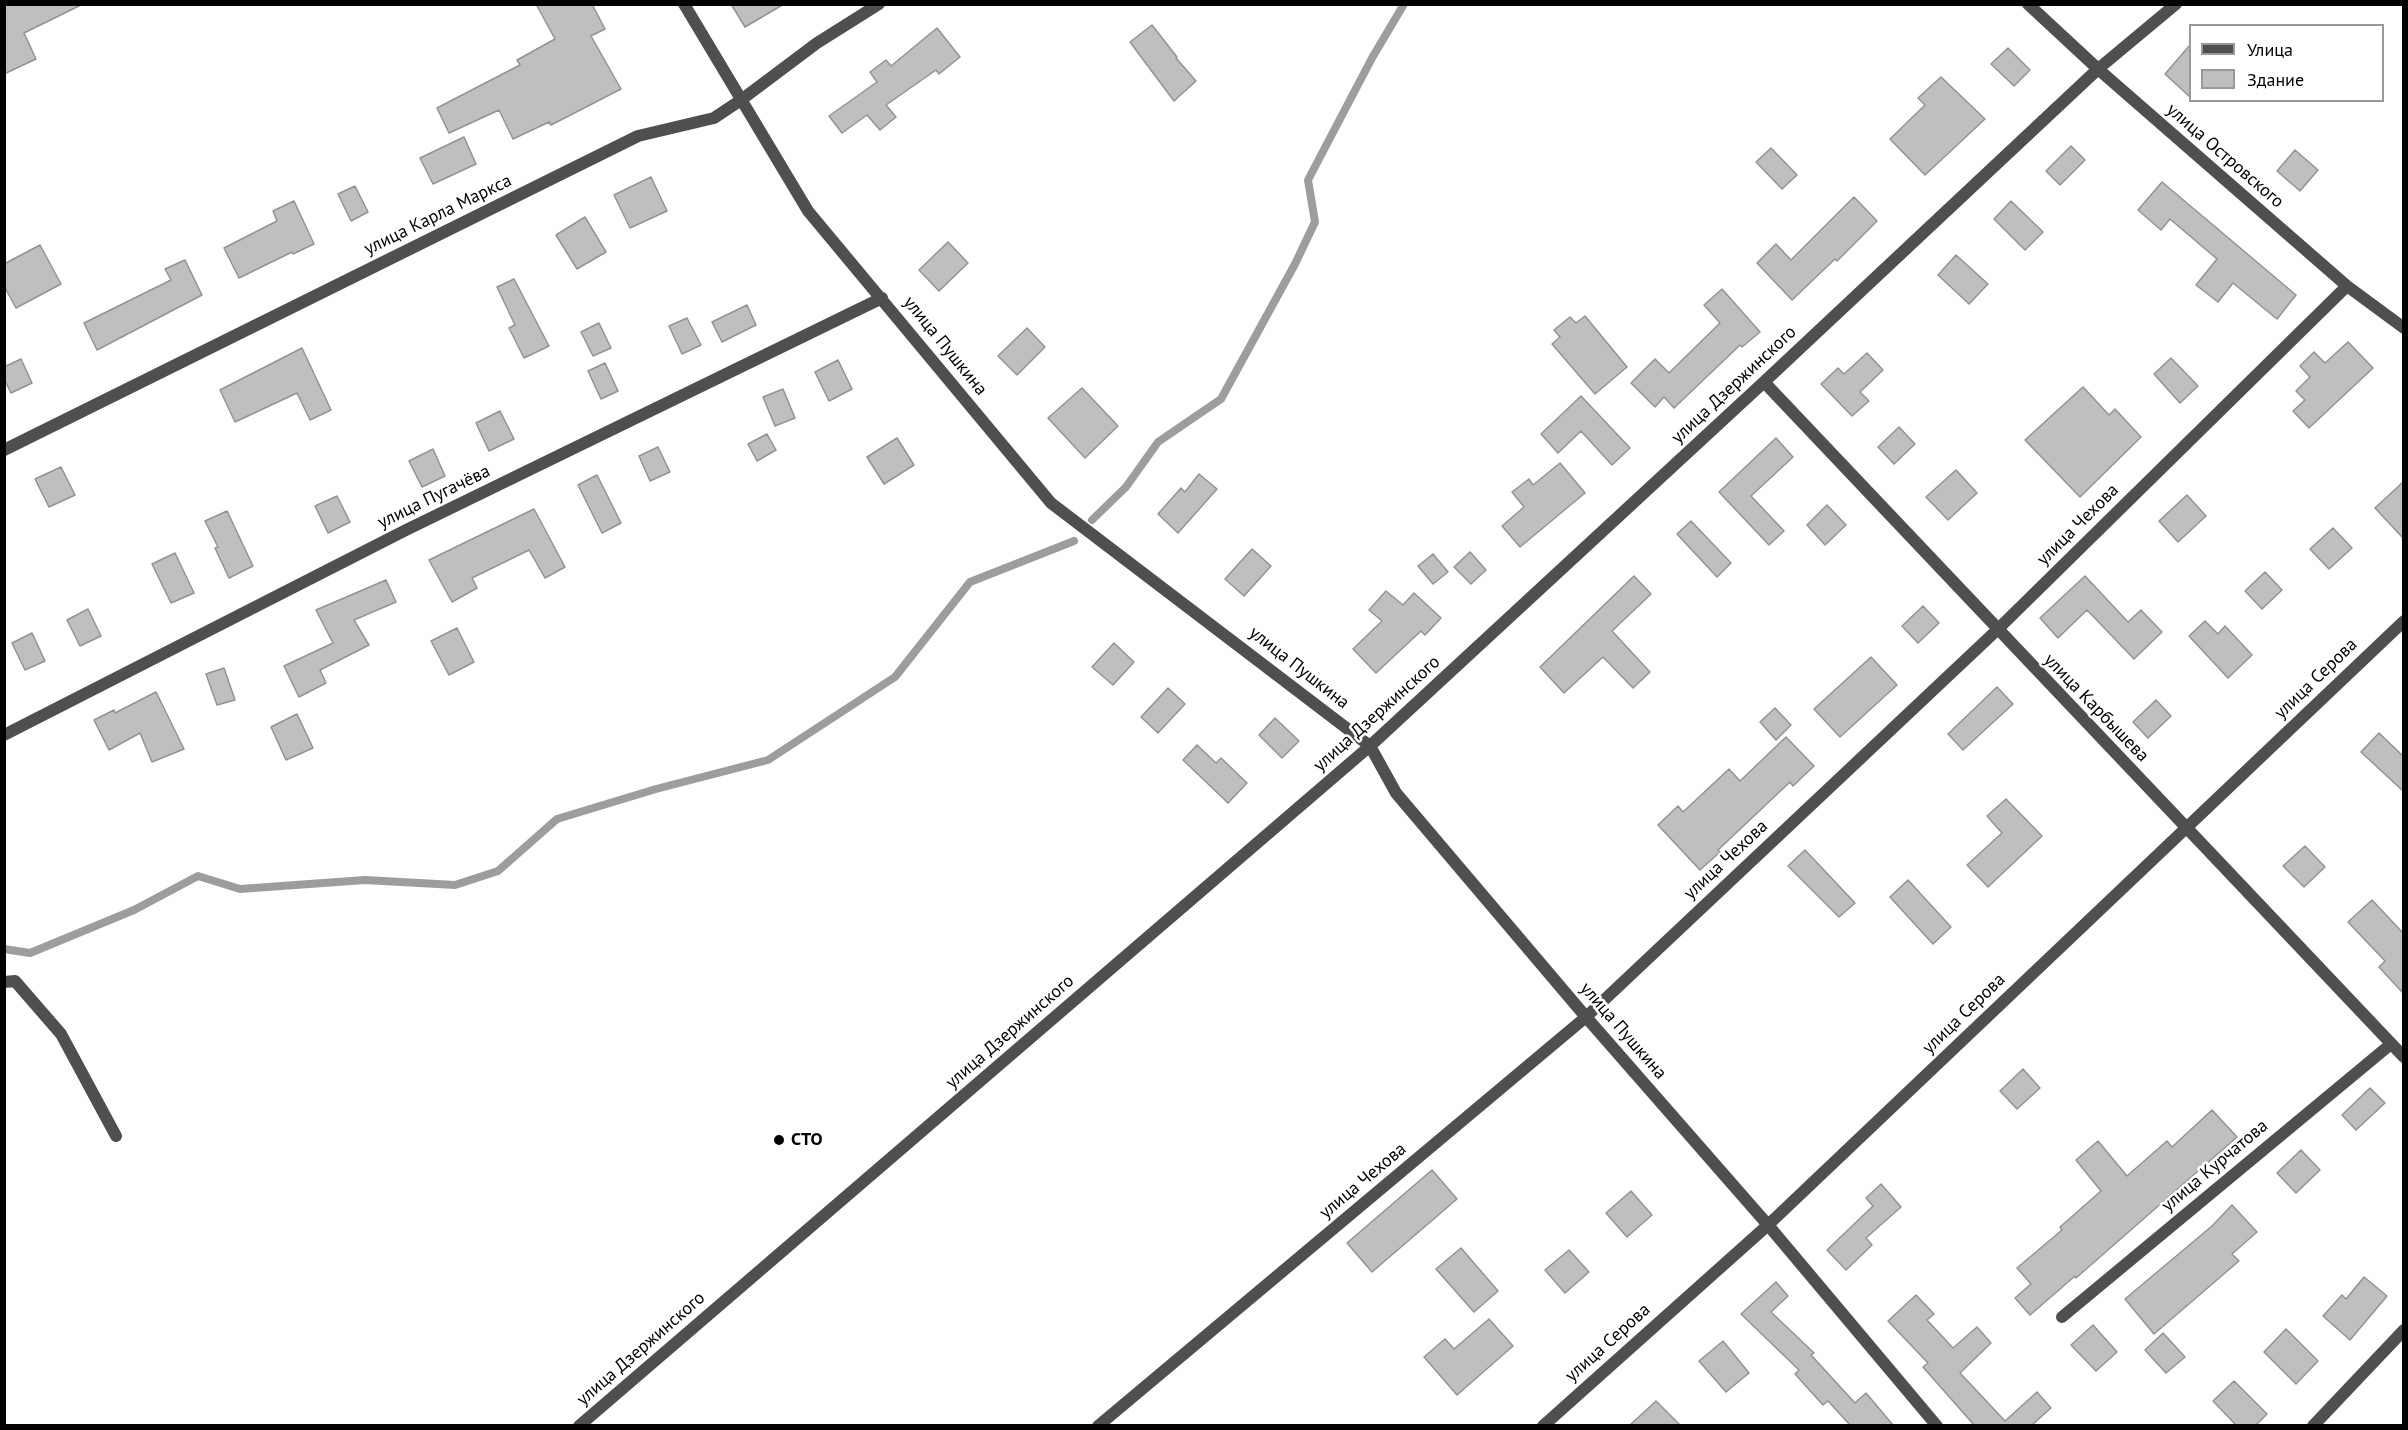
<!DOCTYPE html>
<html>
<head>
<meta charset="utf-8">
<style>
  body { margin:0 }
  #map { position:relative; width:2408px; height:1430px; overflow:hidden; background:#fff; font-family:"PT Sans",sans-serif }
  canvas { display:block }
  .frame { position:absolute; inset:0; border:6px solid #000; pointer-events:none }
  .legend { position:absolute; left:2189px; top:24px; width:195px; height:78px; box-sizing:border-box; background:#fff; border:2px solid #999; margin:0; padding:8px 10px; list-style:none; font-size:18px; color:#000 }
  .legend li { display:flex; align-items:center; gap:12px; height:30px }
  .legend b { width:30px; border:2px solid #999 }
</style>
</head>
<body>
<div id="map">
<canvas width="2408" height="1430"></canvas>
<div class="frame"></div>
<ul class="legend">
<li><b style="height:8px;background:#4f4f4f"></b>Улица</li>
<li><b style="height:16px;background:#bfbfbf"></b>Здание</li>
</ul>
</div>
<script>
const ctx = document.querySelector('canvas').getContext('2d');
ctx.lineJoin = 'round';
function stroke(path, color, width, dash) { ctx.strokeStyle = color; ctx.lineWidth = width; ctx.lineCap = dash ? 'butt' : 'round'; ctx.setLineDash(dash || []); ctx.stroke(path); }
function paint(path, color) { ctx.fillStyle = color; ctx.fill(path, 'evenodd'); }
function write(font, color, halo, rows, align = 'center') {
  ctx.font = font + ' "PT Sans",sans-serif'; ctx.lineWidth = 5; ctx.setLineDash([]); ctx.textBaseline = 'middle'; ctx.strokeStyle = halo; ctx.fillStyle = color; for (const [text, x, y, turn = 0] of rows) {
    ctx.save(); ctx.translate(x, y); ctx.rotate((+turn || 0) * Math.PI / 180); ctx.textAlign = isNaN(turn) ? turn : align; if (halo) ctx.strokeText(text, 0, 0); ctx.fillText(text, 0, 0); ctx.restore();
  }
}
const stream = new Path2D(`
  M1092 520 1126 487 1158 442 1221 399 1295 264 1315 222 1308 180 1372 58 1404 4
  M4 949 30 953 134 910 198 876 240 889 365 880 455 885 498 871 557 819 656 789 768 760 895 677 970 582 1074 541`);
const building = new Path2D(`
  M4 4H83L24 33 36 59 4 74Z
  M536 4H592L605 29 591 36 621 89 551 125 549 122 513 139 499 110 449 133 437 108 520 65 517 60 555 39Z
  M731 4H784L745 27Z
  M1152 25 1177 57 1176 58 1196 81 1174 101 1130 42Z
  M937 28 960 57 939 74 936 70 886 105 896 117 880 130 867 115 842 133 829 116 877 82 870 72 886 60 891 66Z
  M2190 45V97L2165 74Z
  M2008 48 2030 70 2014 86 1991 64Z
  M1941 77 1985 119 1925 175 1890 139 1925 105 1918 98Z
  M464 137 476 164 433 184 420 158Z
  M2071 146 2085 160 2060 185 2046 171Z
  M1771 148 1797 175 1782 189 1756 162Z
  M2295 150 2318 170 2300 191 2277 171Z
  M651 177 667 211 630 228 614 195Z
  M2162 182 2296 295 2277 319 2233 283 2218 302 2196 285 2217 259 2170 219 2161 230 2138 210Z
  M355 186 368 212 351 221 338 194Z
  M1854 197 1877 221 1837 261 1835 259 1792 300 1757 263 1776 244 1791 260Z
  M294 201 314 244 293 254 292 252 239 278 224 248 277 221 273 211Z
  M2011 201 2043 232 2025 250 1994 219Z
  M585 217 606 252 577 269 556 235Z
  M948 242 968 263 939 291 919 270Z
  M40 245 61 284 16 308 4 286V264Z
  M1956 255 1988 284 1969 304 1938 275Z
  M185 260 202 295 97 350 84 323 171 280 165 269Z
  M514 279 549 346 524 358 509 328 515 325 497 287Z
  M1722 289 1760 332 1742 347 1740 345 1674 408 1664 397 1655 407 1631 383 1655 359 1669 373 1720 323 1704 305Z
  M747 305 756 325 722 342 712 322Z
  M1585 316 1627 367 1595 394 1552 344 1560 337 1554 330 1570 317 1576 323Z
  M687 318 701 345 682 354 669 326Z
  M599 323 611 348 593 356 581 332Z
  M1027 328 1045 347 1017 375 998 356Z
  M2348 342 2373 368 2309 428 2293 411 2305 400 2296 391 2310 377 2300 366 2314 352 2325 363Z
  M302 348 331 410 310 420 297 393 235 422 220 390Z
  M1867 353 1883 370 1860 392 1869 401 1852 416 1821 384 1838 368 1844 374Z
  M2171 358 2198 386 2180 403 2154 374Z
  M21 359 32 383 11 393 4 379V367Z
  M838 360 852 389 829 401 815 372Z
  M605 363 618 391 601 399 588 371Z
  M2083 387 2109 415 2115 409 2141 437 2080 497 2025 440Z
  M1082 388 1118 426 1085 458 1048 418Z
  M783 389 795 418 775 426 763 397Z
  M1581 396 1630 448 1612 465 1581 431 1558 453 1541 434Z
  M500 411 514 439 489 451 476 423Z
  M1899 427 1915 444 1894 464 1878 447Z
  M767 434 776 450 757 461 748 444Z
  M897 438 914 465 884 484 867 457Z
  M1776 438 1793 457 1751 496 1784 531 1769 545 1719 492Z
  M658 447 670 472 650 481 639 456Z
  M433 449 445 476 422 487 409 461Z
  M1560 463 1585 493 1520 547 1502 526 1524 507 1512 492 1529 479 1533 485Z
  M61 467 75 495 49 507 35 479Z
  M1956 470 1977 493 1948 520 1926 497Z
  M1199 474 1217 489 1178 533 1158 514 1181 488 1185 492Z
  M597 475 621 523 602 533 578 485Z
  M2403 482V538L2375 508Z
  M2187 495 2206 516 2178 542 2159 521Z
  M337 496 350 522 328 533 315 506Z
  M1827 505 1846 525 1825 545 1807 525Z
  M534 509 565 567 545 578 529 550 472 578 477 588 452 602 429 560Z
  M227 511 253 566 229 578 215 548 218 547 205 521Z
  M1691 521 1731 563 1717 577 1677 534Z
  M2333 528 2352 548 2329 569 2310 549Z
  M1252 549 1271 566 1244 596 1225 579Z
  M1470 552 1486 570 1471 584 1454 567Z
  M175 553 194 593 171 603 152 564Z
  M1433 554 1448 572 1433 584 1418 566Z
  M2265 572 2282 590 2262 609 2245 591Z
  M1634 576 1651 594 1612 631 1650 672 1633 688 1603 657 1564 693 1540 667Z
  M2085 576 2128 622 2141 610 2162 632 2134 659 2087 610 2058 638 2040 618Z
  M386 580 396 602 354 620 369 645 320 670 326 683 299 697 284 666 333 643 316 610Z
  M1386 591 1403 605 1414 593 1441 618 1425 635 1421 631 1376 673 1353 649 1382 621 1369 610Z
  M1923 606 1939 623 1918 643 1902 626Z
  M88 609 101 636 80 646 67 620Z
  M2205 621 2218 634 2225 626 2252 655 2228 678 2189 636Z
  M457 628 474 662 449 675 431 641Z
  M32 633 45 661 25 670 12 643Z
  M1114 643 1134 662 1113 685 1092 667Z
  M1871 657 1897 685 1840 737 1814 709Z
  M224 668 235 700 217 705 206 674Z
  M1997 687 2013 704 1963 750 1948 734Z
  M1168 688 1185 704 1158 733 1141 717Z
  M156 692 184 749 152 762 140 733 109 750 94 720 114 710 115 713Z
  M2156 700 2171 716 2148 738 2133 722Z
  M1775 708 1791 725 1776 740 1760 722Z
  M297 714 313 748 286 760 271 727Z
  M1275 718 1299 741 1282 758 1259 735Z
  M2379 733 2403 756V791L2361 752Z
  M1786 737 1814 766 1793 786 1790 782 1718 850 1720 852 1700 870 1658 825 1678 806 1683 812 1729 769 1740 781Z
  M1197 745 1216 763 1221 758 1247 783 1228 803 1183 760Z
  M2006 799 2042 836 1988 887 1967 865 2002 833 1987 816Z
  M2305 846 2325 867 2304 887 2283 866Z
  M1805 850 1855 903 1839 917 1788 866Z
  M1908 880 1951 927 1933 944 1890 897Z
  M2372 900 2403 933V993L2379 967 2385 961 2348 922Z
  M2023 1069 2040 1088 2017 1109 2000 1091Z
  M2370 1088 2385 1103 2356 1130 2342 1115Z
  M2212 1110 2237 1137 2076 1278 2075 1276 2030 1315 2015 1298 2031 1284 2017 1268 2062 1230 2060 1227 2101 1191 2076 1160 2098 1141 2127 1176 2167 1141 2172 1147Z
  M2301 1150 2320 1170 2296 1193 2277 1173Z
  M1432 1170 1457 1199 1372 1272 1347 1243Z
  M1881 1184 1901 1207 1866 1238 1872 1245 1846 1270 1827 1250 1873 1206 1866 1198Z
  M1631 1191 1652 1215 1627 1237 1606 1213Z
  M2232 1205 2257 1232 2232 1254 2239 1261 2154 1334 2125 1299 2212 1226Z
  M1461 1248 1498 1291 1474 1312 1436 1269Z
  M1569 1250 1589 1272 1565 1293 1545 1270Z
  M2364 1277 2387 1296 2350 1340 2323 1316 2342 1295 2346 1299Z
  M1776 1282 1788 1296 1771 1312 1814 1353 1811 1355 1855 1403 1866 1393 1893 1425H1850L1828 1401 1823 1405 1795 1374 1799 1370 1741 1314Z
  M1916 1295 1934 1314 1927 1320 1953 1348 1977 1327 1991 1343 1960 1373 2005 1421 2037 1392 2051 1408 2032 1425H1974L1923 1367 1928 1363 1888 1321Z
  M1489 1319 1513 1346 1457 1395 1424 1357 1445 1339 1454 1349Z
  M2093 1325 2117 1352 2096 1371 2071 1345Z
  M2286 1329 2318 1361 2296 1384 2264 1352Z
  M2163 1333 2185 1357 2166 1373 2145 1350Z
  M1723 1341 1749 1373 1726 1392 1699 1361Z
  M2234 1381 2267 1414 2256 1425H2236L2213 1401Z
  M1656 1401 1680 1425H1630Z`);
const street = new Path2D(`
  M684 4 808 211 1051 503 1370 746 1396 793 1586 1017 1768 1225 1937 1426
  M2028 4 2098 69 2347 286 2404 328
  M1764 382 2404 1057
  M4 450 638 136 714 118 741 100 817 43 879 4
  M4 735 406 530 882 298
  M4 982 15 981 61 1034 116 1136
  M2062 1317 2391 1044
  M579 1426 1370 746 1764 382 2098 69 2176 4
  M1098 1426 1586 1017 1997 630 2347 286
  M1543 1426 1768 1225 2404 621
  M2313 1426 2404 1330`);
const markers = [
  [779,1140,6,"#000"]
];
const streetNames = [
  ["улица Островского",2225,156,41],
  ["улица Карла Маркса",438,215,-26],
  ["улица Пушкина",945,346,51],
  ["улица Дзержинского",1734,385,-43],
  ["улица Пугачёва",434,497,-26],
  ["улица Чехова",2078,525,-45],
  ["улица Пушкина",1299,668,38],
  ["улица Серова",2316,679,-44],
  ["улица Карбышева",2096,708,46],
  ["улица Дзержинского",1377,714,-42],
  ["улица Чехова",1726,860,-43],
  ["улица Серова",1964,1014,-44],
  ["улица Пушкина",1623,1031,49],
  ["улица Дзержинского",1010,1032,-41],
  ["улица Курчатова",2215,1166,-40],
  ["улица Чехова",1363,1181,-40],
  ["улица Серова",1608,1343,-42],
  ["улица Дзержинского",641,1349,-41]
];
const poiNames = [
  ["СТО",791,1140]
];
stroke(stream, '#9d9d9d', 8);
paint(building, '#bfbfbf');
stroke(building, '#939393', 1.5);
stroke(street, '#4f4f4f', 12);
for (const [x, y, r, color] of markers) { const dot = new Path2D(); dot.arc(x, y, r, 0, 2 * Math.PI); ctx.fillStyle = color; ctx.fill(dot); stroke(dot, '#fff', 2); }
write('18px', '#000', '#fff', streetNames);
write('bold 18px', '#000', '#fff', poiNames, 'left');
</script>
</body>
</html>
